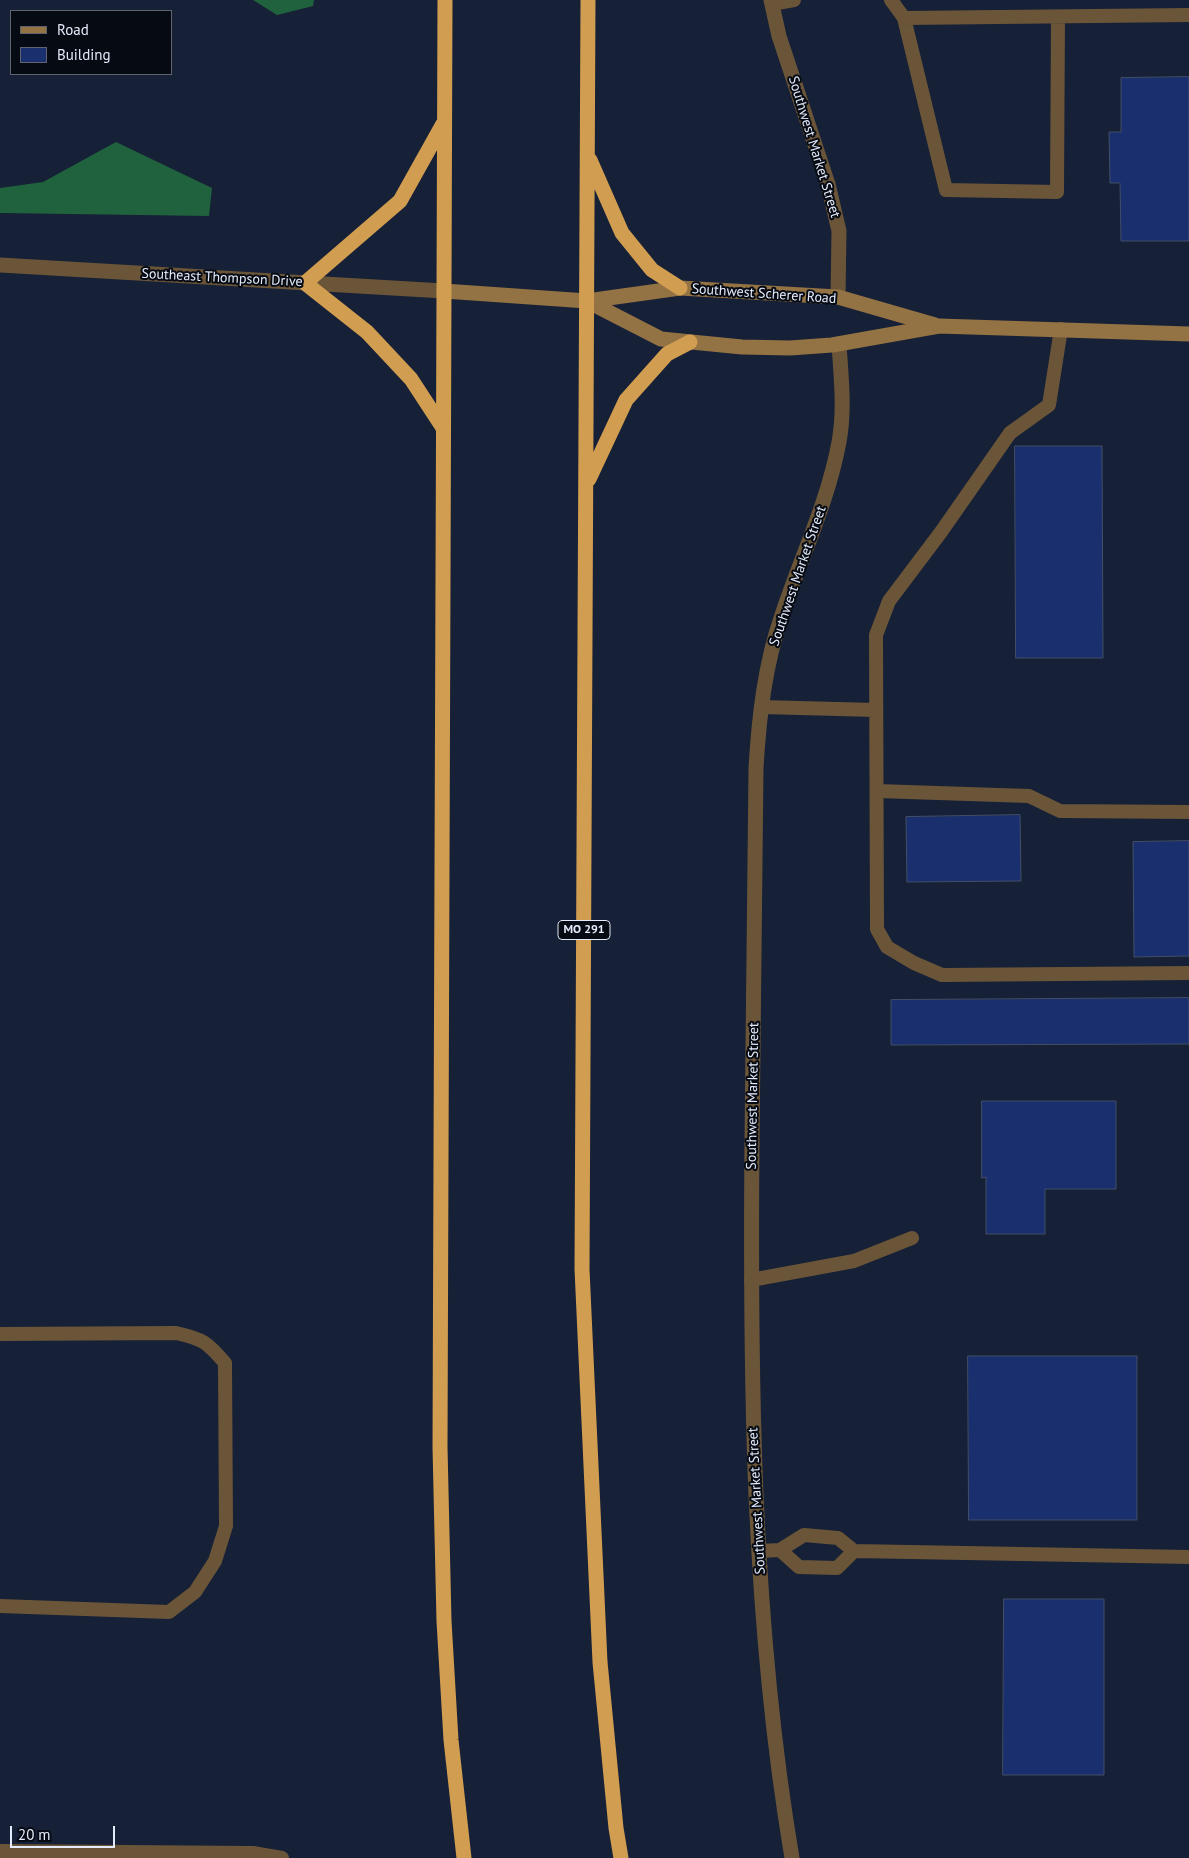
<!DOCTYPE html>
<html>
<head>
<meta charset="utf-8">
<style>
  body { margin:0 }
  #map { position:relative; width:1189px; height:1858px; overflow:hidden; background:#162036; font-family:"PT Sans",sans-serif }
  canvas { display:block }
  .legend { position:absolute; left:10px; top:10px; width:162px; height:65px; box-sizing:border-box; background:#060a13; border:1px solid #5f646f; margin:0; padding:6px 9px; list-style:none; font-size:15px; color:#e4ebfa }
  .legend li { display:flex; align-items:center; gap:10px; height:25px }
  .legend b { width:25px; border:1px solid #5f646f }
  .scale { position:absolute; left:10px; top:1826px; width:105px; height:22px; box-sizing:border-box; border:2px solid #e4ebfa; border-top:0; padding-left:6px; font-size:15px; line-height:18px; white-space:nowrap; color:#e4ebfa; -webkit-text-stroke:4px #060a13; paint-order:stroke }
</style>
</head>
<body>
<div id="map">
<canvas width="1189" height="1858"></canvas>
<ul class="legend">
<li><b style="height:6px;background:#937243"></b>Road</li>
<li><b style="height:14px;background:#1a2f6e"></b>Building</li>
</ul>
<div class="scale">20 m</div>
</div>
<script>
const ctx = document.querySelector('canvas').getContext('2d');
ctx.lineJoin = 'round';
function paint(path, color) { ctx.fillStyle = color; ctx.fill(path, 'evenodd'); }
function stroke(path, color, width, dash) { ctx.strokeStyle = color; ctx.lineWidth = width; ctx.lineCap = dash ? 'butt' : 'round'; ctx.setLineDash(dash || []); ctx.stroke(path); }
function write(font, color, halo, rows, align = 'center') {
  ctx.font = font + ' "PT Sans",sans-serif'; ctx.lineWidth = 4; ctx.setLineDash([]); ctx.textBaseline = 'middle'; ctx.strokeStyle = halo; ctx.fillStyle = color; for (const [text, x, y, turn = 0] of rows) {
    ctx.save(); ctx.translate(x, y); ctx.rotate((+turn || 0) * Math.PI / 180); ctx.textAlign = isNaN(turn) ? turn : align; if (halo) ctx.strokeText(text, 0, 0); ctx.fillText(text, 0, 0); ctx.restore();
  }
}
const forest = new Path2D(`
  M253 0H314L313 6 277 15Z
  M116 142 212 188 209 216 0 213V188L43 182Z`);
const building = new Path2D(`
  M1189 77V241H1121L1120 183H1110L1109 132H1121V78Z
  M1015 446H1102L1103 658H1016Z
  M1020 815 1021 881 907 882 906 817Z
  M1189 841V956L1134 957 1133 842Z
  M1189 998V1044L891 1045V1000Z
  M982 1101H1116V1189H1045V1234H986V1177L982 1178Z
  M968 1356H1137V1520H969Z
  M1004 1599H1104V1775H1003Z`);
const lane = new Path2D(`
  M891 0 904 18 1189 15
  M772 4 794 0
  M904 18 946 190 1057 192 1058 17
  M1061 329 1049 405 1010 433 941 532 889 601 876 635 877 929 887 947 914 963 942 975 1189 973
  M761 707 876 710
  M877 791 1029 796 1060 811 1189 812
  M751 1280 854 1261 912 1238
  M0 1334 176 1333C203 1339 207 1342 225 1363L226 1526 215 1561 195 1592 169 1612 0 1606
  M759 1551 780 1550 804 1535 838 1538 854 1551 837 1568 799 1567 780 1550
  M854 1551 1189 1557
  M0 1851 253 1853 282 1858`);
const street = new Path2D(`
  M771 0 779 36 828 184 839 231 838 297
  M0 265 444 291
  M792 1858C752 1621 750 1380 752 1141 753 1017 755 892 756 768 759 716 765 664 782 615 801 557 828 502 839 442 845 410 841 376 839 344`);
const secondary = new Path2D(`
  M444 291 587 301 680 288 838 297 935 325
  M587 301 661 339 742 347 790 348 832 345 939 326 1189 334`);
const highway = new Path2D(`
  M445 0 440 1447 444 1621 451 1740 464 1858
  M588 0 582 1269 600 1662 616 1828 621 1858
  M590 160 622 233 652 270 680 288
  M443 428 411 379 367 332 305 283 400 201 443 124
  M589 479 626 400 667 354 690 342`);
const shields = [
  [584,930,52]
];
const shieldNames = [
  ["MO 291",584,930]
];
const streetNames = [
  ["Southwest Market Street",814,147,73],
  ["Southeast Thompson Drive",222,278,3],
  ["Southwest Scherer Road",764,294,4],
  ["Southwest Market Street",798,576,-71],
  ["Southwest Market Street",753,1096,-89],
  ["Southwest Market Street",757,1501,-93]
];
paint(forest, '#20623d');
paint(building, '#1a2f6e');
stroke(building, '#434f67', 1);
stroke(lane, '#6a5538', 14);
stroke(street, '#6a5538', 15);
stroke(secondary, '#937243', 15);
stroke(highway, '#d19d51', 15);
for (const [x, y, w] of shields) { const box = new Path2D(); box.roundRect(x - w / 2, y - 9.5, w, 19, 4); ctx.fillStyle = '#060a13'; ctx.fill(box); stroke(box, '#e4ebfa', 1); }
write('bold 12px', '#e4ebfa', null, shieldNames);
write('14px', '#e4ebfa', '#060a13', streetNames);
</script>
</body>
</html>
